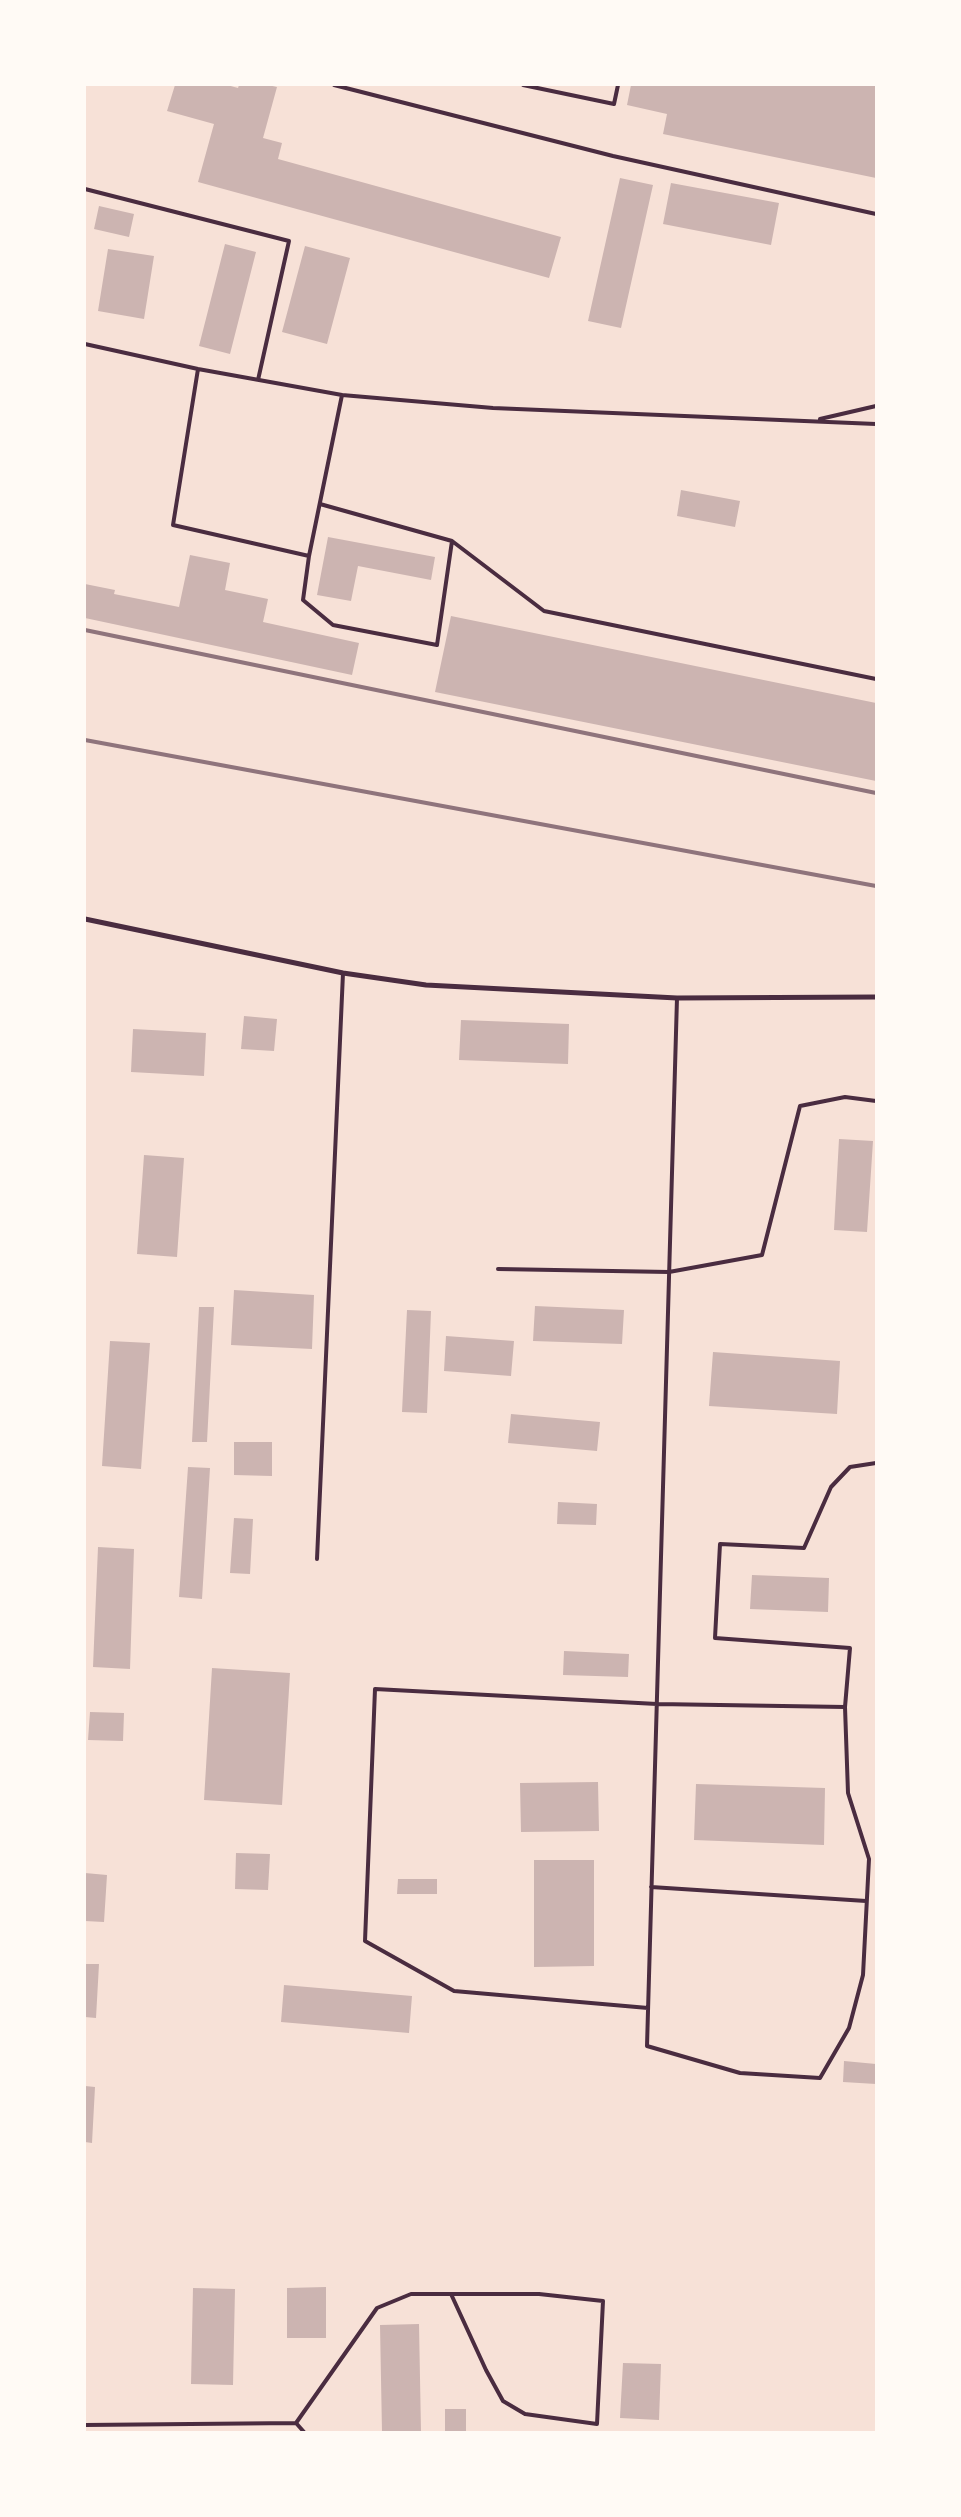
<!DOCTYPE html>
<html>
<head>
<meta charset="utf-8">
<style>
  body { margin:0 }
  #map { position:relative; width:961px; height:2517px; overflow:hidden; background:#f7e1d7; font-family:Manrope,sans-serif }
  canvas { display:block }
  .frame { position:absolute; inset:0; border:86px solid #fffaf5; pointer-events:none }
</style>
</head>
<body>
<div id="map">
<canvas width="961" height="2517"></canvas>
<div class="frame"></div>
</div>
<script>
const ctx = document.querySelector('canvas').getContext('2d');
ctx.lineJoin = 'round';
function paint(path, color) { ctx.fillStyle = color; ctx.fill(path, 'evenodd'); }
function stroke(path, color, width, dash) { ctx.strokeStyle = color; ctx.lineWidth = width; ctx.lineCap = dash ? 'butt' : 'round'; ctx.setLineDash(dash || []); ctx.stroke(path); }
const building = new Path2D(`
  M175 85H227L238 88 239 85H268L277 87 263 138 282 143 278 159 561 237 549 278 198 182 214 124 167 111Z
  M631 85H876V178L663 134 667 114 627 105Z
  M620 178 653 185 621 328 588 321Z
  M671 183 779 203 771 245 663 224Z
  M99 206 134 214 129 237 94 229Z
  M225 244 256 252 230 354 199 346Z
  M305 246 350 258 327 344 282 332Z
  M108 249 154 256 144 319 98 311Z
  M681 490 740 501 735 527 677 516Z
  M328 537 435 557 431 580 358 566 351 601 317 595Z
  M190 555 230 563 225 590 268 599 263 622 359 643 352 675 85 618V584L115 590 114 594 179 607Z
  M451 616 876 703V781L435 692Z
  M244 1016 277 1019 274 1051 241 1049Z
  M461 1020 569 1024 568 1064 459 1060Z
  M133 1029 206 1033 204 1076 131 1072Z
  M839 1139 873 1141 867 1232 834 1230Z
  M144 1155 184 1158 177 1257 137 1254Z
  M234 1290 314 1295 312 1349 231 1345Z
  M535 1306 624 1310 622 1344 533 1341Z
  M199 1307H214L207 1442H192Z
  M407 1310 431 1311 427 1413 402 1412Z
  M446 1336 514 1341 511 1376 444 1371Z
  M110 1341 150 1343 141 1469 102 1466Z
  M713 1352 840 1361 837 1414 709 1406Z
  M511 1414 600 1422 597 1451 508 1443Z
  M234 1442H272V1476L234 1475Z
  M188 1467 210 1468 202 1599 179 1597Z
  M558 1502 597 1504 596 1525 557 1524Z
  M234 1518 253 1519 250 1574 230 1573Z
  M98 1547 134 1549 130 1669 93 1667Z
  M752 1575 829 1578 828 1612 750 1609Z
  M564 1651 629 1654 628 1677 563 1675Z
  M212 1668 290 1673 282 1805 204 1800Z
  M90 1712 124 1713 123 1741 88 1740Z
  M598 1782 599 1831 521 1832 520 1783Z
  M696 1784 825 1788 824 1845 694 1840Z
  M236 1853 270 1854 268 1890 235 1889Z
  M534 1860H594V1966L534 1967Z
  M85 1873 107 1875 104 1922 85 1921Z
  M398 1879H437V1894H397Z
  M85 1964H99L96 2018 85 2017Z
  M284 1985 412 1996 409 2033 281 2022Z
  M844 2061 876 2064V2084L843 2082Z
  M85 2086 95 2087 92 2143 85 2142Z
  M326 2287V2338H287V2288Z
  M193 2288 235 2289 233 2385 191 2384Z
  M419 2324 421 2432H382L380 2325Z
  M623 2363 661 2364 659 2420 620 2418Z
  M445 2409H466V2432H445Z`);
const service = new Path2D(`
  M334 85 613 156 876 214
  M523 85 614 104 618 85
  M85 189 289 241 258 380
  M85 344 198 369 342 395 493 408 876 424
  M198 369 173 525 309 556
  M342 395 309 556 303 600 333 625 437 645 452 541
  M820 419 876 406
  M320 504 452 541 544 611 876 679
  M677 998 647 2046 740 2073 820 2078 849 2028 863 1975 869 1859 848 1793 845 1707
  M498 1269 669 1272 762 1255 800 1106 845 1097 876 1101
  M317 1559 343 973
  M651 1887 866 1901
  M648 2008 454 1991 365 1941 375 1689 657 1704 845 1707 850 1648 715 1638 720 1544 804 1548 831 1487 850 1467 876 1463
  M296 2423 377 2308 411 2294H539L603 2301 597 2424 525 2414 503 2401 486 2370 451 2294
  M85 2425 296 2423 304 2432`);
const minor = new Path2D(`
  M85 919 343 973 426 985 677 998 876 997`);
const rail = new Path2D(`
  M85 630 876 793
  M85 740 876 886`);
paint(building, '#ccb4b1');
stroke(service, '#4a2c40', 4);
stroke(minor, '#4a2c40', 5);
stroke(rail, '#8f747c', 4);
</script>
</body>
</html>
